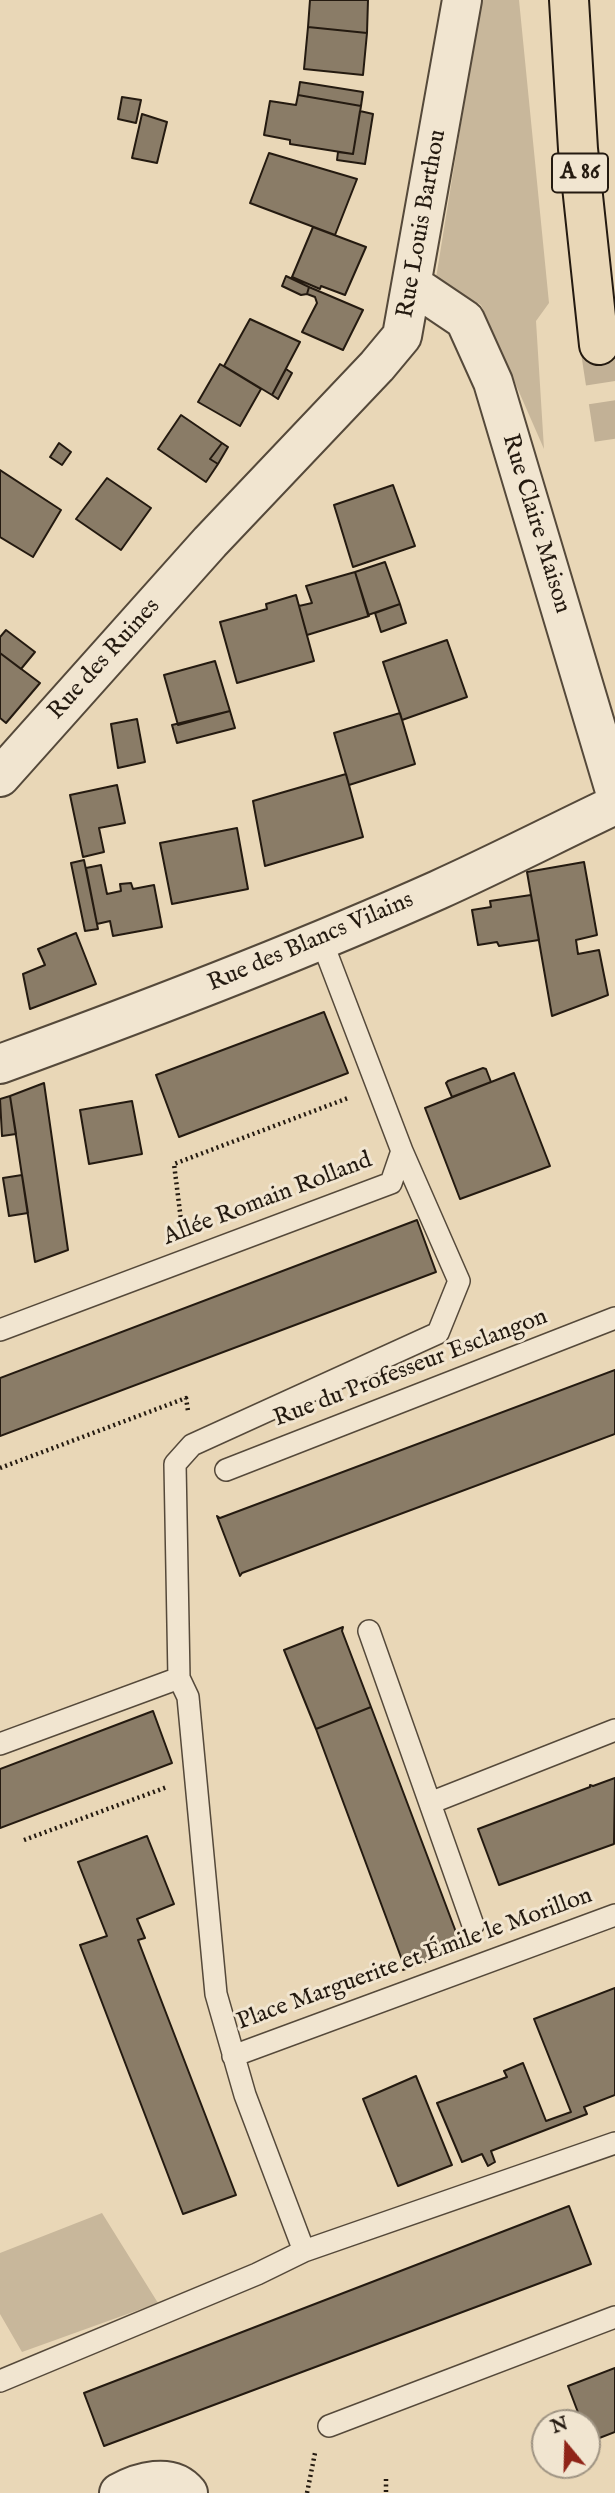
<!DOCTYPE html>
<html>
<head>
<meta charset="utf-8">
<style>
  body { margin:0 }
  #map { position:relative; width:615px; height:2493px; overflow:hidden; background:#e9d7b7; font-family:"IM FELL English",serif }
  canvas { display:block }
  .north { position:absolute; left:531px; top:2409px; width:70px; height:70px; box-sizing:border-box; background:#f1e5d0; border:2px solid #9f9483; border-radius:50%; rotate:341deg; font-size:19px; font-weight:700; line-height:28px; text-align:center; color:#241a10 }
  .north::after { content:''; display:block; margin:auto; width:24px; height:32px; background:#8f2418; clip-path:polygon(50% 0,100% 100%,50% 72%,0 100%) }
</style>
</head>
<body>
<div id="map">
<canvas width="615" height="2493"></canvas>
<div class="north">N</div>
</div>
<script>
const ctx = document.querySelector('canvas').getContext('2d');
ctx.lineJoin = 'round';
function paint(path, color) { ctx.fillStyle = color; ctx.fill(path, 'evenodd'); }
function stroke(path, color, width, dash) { ctx.strokeStyle = color; ctx.lineWidth = width; ctx.lineCap = dash ? 'butt' : 'round'; ctx.setLineDash(dash || []); ctx.stroke(path); }
function write(font, color, halo, rows, align = 'center') {
  ctx.font = font + ' "IM FELL English",serif'; ctx.lineWidth = 6; ctx.setLineDash([]); ctx.textBaseline = 'middle'; ctx.strokeStyle = halo; ctx.fillStyle = color; for (const [text, x, y, turn = 0] of rows) {
    ctx.save(); ctx.translate(x, y); ctx.rotate((+turn || 0) * Math.PI / 180); ctx.textAlign = isNaN(turn) ? turn : align; if (halo) ctx.strokeText(text, 0, 0); ctx.fillText(text, 0, 0); ctx.restore();
  }
}
const green = new Path2D(`
  M481 0H519L549 303 536 321 544 449 481 305 436 278Z
  M102 2213 158 2303 22 2352 0 2314V2253Z`);
const building = new Path2D(`
  M310 0H368L367 33 308 27Z
  M308 27 367 33 363 75 304 69Z
  M300 82 363 92 361 106 298 95Z
  M298 95 361 106 353 154 290 144V140L264 135 270 101 296 105Z
  M122 97 141 100 136 123 118 119Z
  M360 111 373 114 365 164 337 160 338 152 353 154Z
  M142 114 167 122 157 163 132 158Z
  M269 153 357 179 335 235 250 203Z
  M313 227 366 247 345 295 321 286 320 289 292 277Z
  M286 276 309 287 307 294 301 295 282 286Z
  M309 287 363 310 343 350 302 332 317 303 315 297 307 294Z
  M250 319 300 342 272 395 224 366Z
  M220 364 261 389 240 426 198 402Z
  M286 369 292 373 278 399 272 395Z
  M181 415 222 443 210 459 218 464 206 482 158 449Z
  M59 443 71 452 62 465 50 457Z
  M222 443 228 447 218 464 210 459Z
  M0 470 61 510 33 557 0 537Z
  M107 478 151 508 121 550 76 519Z
  M393 485 415 546 353 567 334 505Z
  M385 562 400 604 368 615 355 572Z
  M355 572 369 616 307 635 299 606 312 603 306 586Z
  M296 595 314 661 237 683 220 622 267 609 266 604Z
  M400 604 406 623 381 632 375 613Z
  M6 630 35 652 21 669 0 653V637Z
  M447 640 467 697 402 720 383 662Z
  M0 653 40 683 6 723 0 718Z
  M215 661 230 711 178 725 164 675Z
  M230 711 235 728 177 743 172 725Z
  M400 713 415 764 349 785 334 733Z
  M137 719 145 762 118 768 111 724Z
  M346 774 363 837 265 866 253 801Z
  M117 785 125 823 99 828 104 852 83 857 70 795Z
  M237 828 248 889 172 904 160 843Z
  M84 860 98 929 85 931 71 863Z
  M584 862 597 935 576 940 578 954 599 950 608 995 552 1016 527 872Z
  M101 865 107 894 121 891 120 884 131 883 133 889 154 885 162 927 113 936 110 921 97 924 86 868Z
  M531 895 539 940 499 946 497 942 478 945 472 910 491 907 490 901Z
  M76 933 96 984 30 1009 23 974 45 965 38 949Z
  M324 1012 348 1073 179 1137 156 1075Z
  M483 1068 486 1069 491 1082 452 1097 446 1083 448 1081Z
  M514 1073 550 1166 460 1199 425 1108Z
  M44 1083 68 1250 35 1262 10 1096Z
  M10 1096 16 1134 2 1136 0 1099Z
  M132 1101 142 1154 89 1164 80 1110Z
  M22 1175 28 1213 9 1216 3 1178Z
  M417 1220 436 1272 0 1436V1378Z
  M615 1370V1434L242 1573 240 1576 217 1516 220 1518Z
  M343 1627 342 1631 371 1707 316 1729 284 1650Z
  M371 1707 462 1948 403 1970 405 1968 316 1729Z
  M153 1711 172 1763 0 1828V1769Z
  M615 1778 614 1844 499 1885 478 1829 590 1787V1785L593 1786Z
  M147 1836 174 1904 137 1919 145 1938 138 1940 236 2195 183 2214 80 1945 107 1936 78 1862Z
  M615 1988V2095L584 2107 587 2114 491 2151 495 2162 488 2166 482 2154 462 2162 437 2103 507 2077 504 2071 523 2063 546 2121 571 2112 534 2019Z
  M416 2076 452 2165 398 2186 363 2099Z
  M569 2206 591 2264 104 2446 84 2393Z
  M615 2368V2432L589 2442 587 2423H582L568 2386Z`);
const motorwayTunnel = new Path2D(`
  M599 345 615 449`);
const path = new Path2D(`
  M182 1228 174 1164 348 1098
  M0 1468 186 1398 188 1411
  M24 1840 167 1787
  M386 2479V2493
  M307 2493 315 2453`);
const service = new Path2D(`
  M0 1330 391 1183 402 1151 321 939
  M226 1470 615 1318
  M369 1631 473 1925
  M0 1744 179 1678
  M430 1803 615 1730
  M233 2056 615 1915
  M304 2251 615 2143
  M0 2381 257 2274 304 2251 245 2095 216 1994 188 1697 179 1678 175 1464 192 1445 438 1333 459 1281 402 1151
  M329 2426 615 2317`);
const minor = new Path2D(`
  M413 285 465 320 493 382 615 791
  M0 777 210 542 377 366 402 336 462 0
  M0 1064C148 1010 295 954 438 890 498 863 556 833 615 805
  M119 2493C139 2482 171 2472 188 2493`);
const motorway = new Path2D(`
  M569 0 578 149 599 345`);
const shields = [
  [580,173,56]
];
const shieldNames = [
  ["A 86",580,173]
];
const streetNames = [
  ["Rue Louis Barthou",423,224,-80],
  ["Rue Claire Maison",535,524,73],
  ["Rue des Ruines",105,660,-48],
  ["Rue des Blancs Vilains",311,943,-23],
  ["Allée Romain Rolland",268,1200,-21],
  ["Rue du Professeur Esclangon",411,1369,-21],
  ["Place Marguerite et Émile le Morillon",415,1960,-20]
];
paint(green, '#c8b79b');
paint(building, '#8a7c67');
stroke(building, '#241a10', 2);
stroke(motorwayTunnel, '#c2b196', 38, [38, 19]);
stroke(service, '#55493a', 24);
stroke(minor, '#55493a', 42);
stroke(motorway, '#241a10', 42);
stroke(path, '#241a10', 4.5, [2, 3.5]);
stroke(service, '#f1e5d0', 21);
stroke(minor, '#f1e5d0', 38);
stroke(motorway, '#e9d7b7', 38);
for (const [x, y, w] of shields) { const box = new Path2D(); box.roundRect(x - w / 2, y - 19.5, w, 39, 5); ctx.fillStyle = '#f1e5d0'; ctx.fill(box); stroke(box, '#241a10', 2); }
write('bold 23px', '#241a10', null, shieldNames);
write('24px', '#241a10', '#f1e5d0', streetNames);
</script>
</body>
</html>
